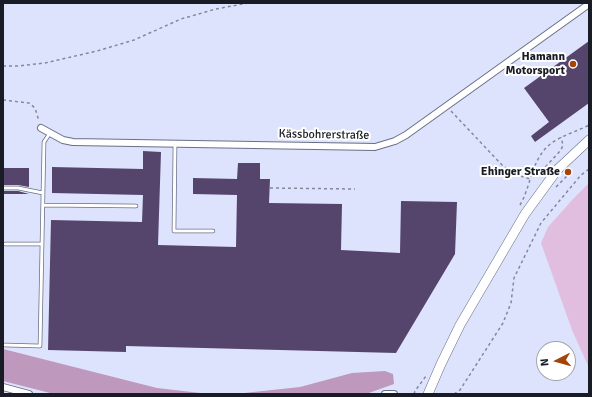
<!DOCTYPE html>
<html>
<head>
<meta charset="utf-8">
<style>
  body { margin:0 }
  #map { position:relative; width:592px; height:397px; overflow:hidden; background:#dde3fd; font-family:Signika,sans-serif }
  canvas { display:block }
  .frame { position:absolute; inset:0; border:4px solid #1a1c25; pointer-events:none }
  .north { position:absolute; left:536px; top:341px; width:40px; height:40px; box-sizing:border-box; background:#fff; border:1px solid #a3a4a8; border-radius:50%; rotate:264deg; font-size:11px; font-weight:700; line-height:16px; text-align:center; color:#1a1c25 }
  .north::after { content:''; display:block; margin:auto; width:14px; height:18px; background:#a64408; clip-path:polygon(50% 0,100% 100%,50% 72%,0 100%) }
</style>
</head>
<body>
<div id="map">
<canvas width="592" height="397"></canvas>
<div class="frame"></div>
<div class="north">N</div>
</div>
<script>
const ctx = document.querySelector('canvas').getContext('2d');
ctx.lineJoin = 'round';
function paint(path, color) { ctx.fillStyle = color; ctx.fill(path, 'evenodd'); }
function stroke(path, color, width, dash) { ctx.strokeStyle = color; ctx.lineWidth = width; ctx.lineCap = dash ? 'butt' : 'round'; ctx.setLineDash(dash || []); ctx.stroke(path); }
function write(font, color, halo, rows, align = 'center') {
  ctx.font = font + ' Signika,sans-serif'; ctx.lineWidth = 4; ctx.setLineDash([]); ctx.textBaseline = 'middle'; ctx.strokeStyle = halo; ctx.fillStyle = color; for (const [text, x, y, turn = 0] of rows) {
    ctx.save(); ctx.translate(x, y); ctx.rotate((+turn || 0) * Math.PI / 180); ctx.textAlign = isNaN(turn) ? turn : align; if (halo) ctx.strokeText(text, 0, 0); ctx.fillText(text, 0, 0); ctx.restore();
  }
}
const green = new Path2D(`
  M589 183V368L572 330 541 243 548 227 573 199Z`);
const forest = new Path2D(`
  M3 349 157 388 209 394H54L3 381Z
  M385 371 393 374 394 384 366 394H235L300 387 352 373Z`);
const building = new Path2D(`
  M589 41V103L535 142 531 136 549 122 524 88Z
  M143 151 161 152 158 245 236 247 237 195 193 194V178L237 179 238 163H260V179H270L269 203 342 204 341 250 400 253 401 201 457 202 455 254 396 353 126 346V352L48 350 51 220 142 222 143 195 52 193V167L143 169Z
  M3 168H29V187L18 185H3Z
  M3 191H18L29 194H3Z`);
const path = new Path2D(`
  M3 66H18L45 63 97 51 134 40 181 19 216 9 248 3
  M3 100 29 103 35 108 39 121
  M451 111 502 165 517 175 530 179
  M531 174 538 175 561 150 563 145 561 137
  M556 187 572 171
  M270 188 355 189
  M520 205C531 186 531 162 548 146 559 136 576 132 589 125
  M414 394 415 391 426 376
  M454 394 460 390 503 323 511 303 514 278 541 223 581 175 589 169`);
const lane = new Path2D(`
  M175 144 174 231H213
  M3 188H18L43 193
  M43 205 136 206
  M5 244H42
  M5 345 40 346 44 142 50 133`);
const street = new Path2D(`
  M41 128 63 140 73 142 375 147 395 141 406 135 589 4
  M3 387 29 394
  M385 394H394`);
const secondary = new Path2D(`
  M428 394 441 364 460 325 525 214 557 170 589 140`);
const markers = [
  [573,64,4,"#a64408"],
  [568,172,4,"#a64408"]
];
const poiNames = [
  ["Hamann",565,57],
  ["Motorsport",565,71],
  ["Ehinger Straße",560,172]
];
const streetNames = [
  ["Kässbohrerstraße",324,135,1]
];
paint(green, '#e1bee0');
paint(forest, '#be98bd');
paint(building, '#55456d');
stroke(lane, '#6a6f85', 4.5);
stroke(street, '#6a6f85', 8);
stroke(secondary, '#6a6f85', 10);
stroke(path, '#84889a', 1.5, [3, 3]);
stroke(lane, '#fff', 3);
stroke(street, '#fff', 6);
stroke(secondary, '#fff', 9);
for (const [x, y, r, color] of markers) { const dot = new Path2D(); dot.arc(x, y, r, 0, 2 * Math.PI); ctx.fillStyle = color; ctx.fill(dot); stroke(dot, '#fff', 1.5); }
write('bold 12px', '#1a1c25', '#fff', poiNames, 'right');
write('12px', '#1a1c25', '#fff', streetNames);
</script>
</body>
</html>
